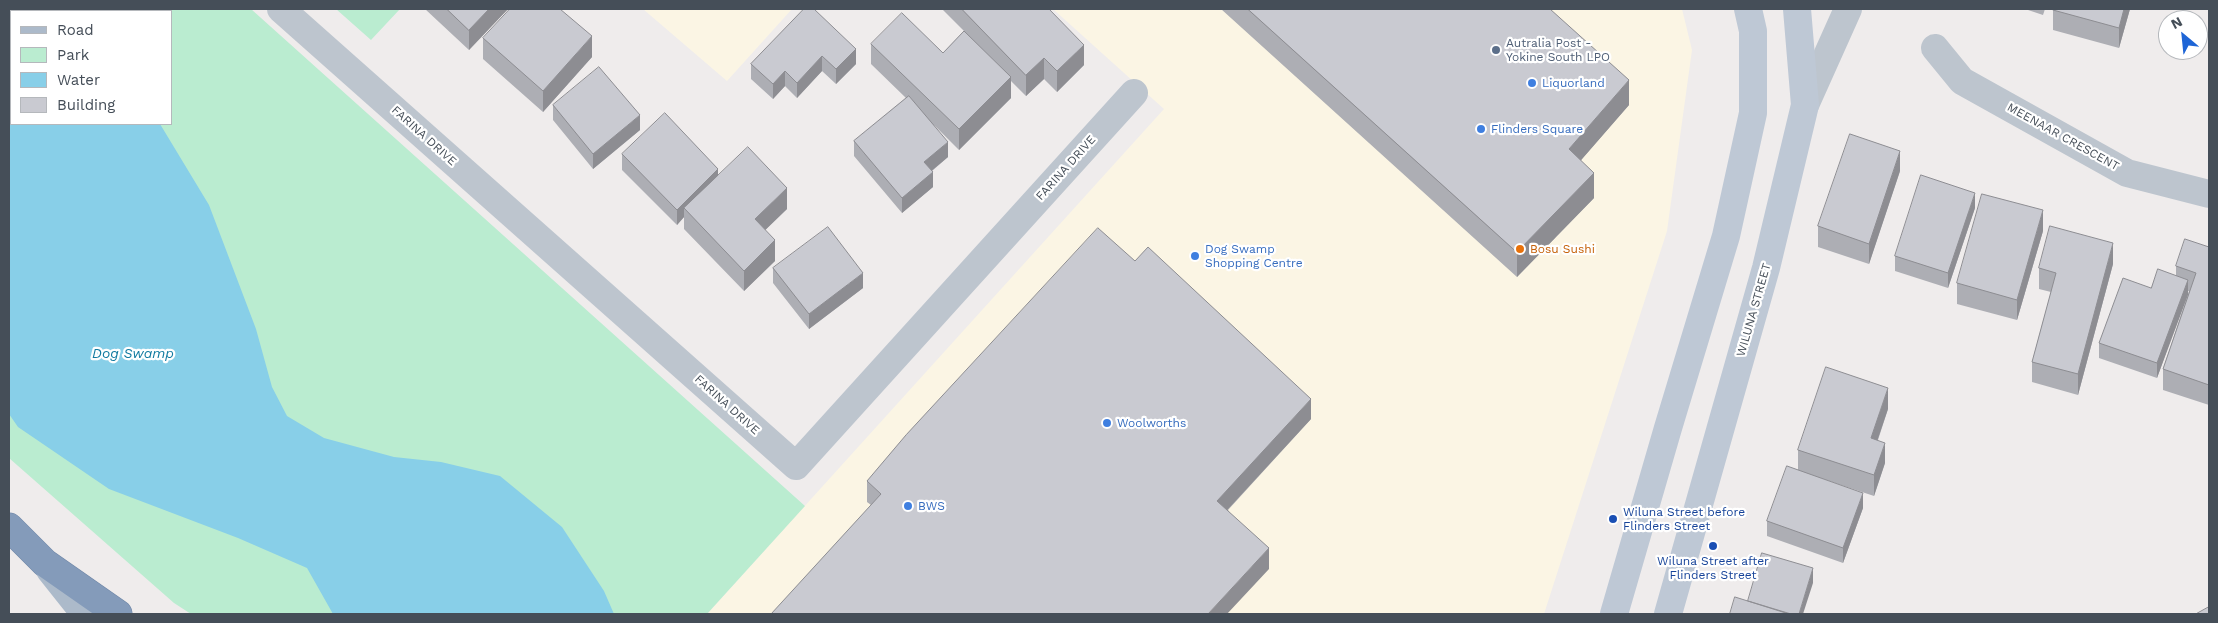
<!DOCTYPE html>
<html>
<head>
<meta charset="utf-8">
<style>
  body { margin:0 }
  #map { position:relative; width:2218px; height:623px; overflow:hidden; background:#efecec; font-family:"Work Sans",sans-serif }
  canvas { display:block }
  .frame { position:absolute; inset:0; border:10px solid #454e58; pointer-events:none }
  .legend { position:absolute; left:10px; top:10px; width:162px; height:115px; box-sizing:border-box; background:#fff; border:1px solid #b5b8bc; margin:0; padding:6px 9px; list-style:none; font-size:15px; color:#454e58 }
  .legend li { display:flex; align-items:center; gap:10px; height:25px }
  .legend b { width:25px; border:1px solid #b5b8bc }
  .north { position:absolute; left:2158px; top:10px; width:50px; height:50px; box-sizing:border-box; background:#fff; border:1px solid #b5b8bc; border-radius:50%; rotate:332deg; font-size:14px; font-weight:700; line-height:20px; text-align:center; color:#454e58 }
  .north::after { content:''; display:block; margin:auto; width:18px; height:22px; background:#1e65d6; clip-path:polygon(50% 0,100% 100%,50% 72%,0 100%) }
</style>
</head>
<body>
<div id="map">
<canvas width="2218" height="623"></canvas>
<div class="frame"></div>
<ul class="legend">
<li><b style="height:6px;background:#acbaca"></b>Road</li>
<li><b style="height:14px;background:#baecd0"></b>Park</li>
<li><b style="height:14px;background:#88cfe8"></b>Water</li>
<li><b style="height:14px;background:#c9cad1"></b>Building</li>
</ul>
<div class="north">N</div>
</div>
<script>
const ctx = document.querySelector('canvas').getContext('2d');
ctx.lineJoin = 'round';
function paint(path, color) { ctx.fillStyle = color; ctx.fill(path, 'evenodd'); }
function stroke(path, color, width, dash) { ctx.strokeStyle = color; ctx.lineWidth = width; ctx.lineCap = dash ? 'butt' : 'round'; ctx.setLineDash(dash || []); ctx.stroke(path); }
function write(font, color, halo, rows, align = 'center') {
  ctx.font = font + ' "Work Sans",sans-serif'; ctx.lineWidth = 4.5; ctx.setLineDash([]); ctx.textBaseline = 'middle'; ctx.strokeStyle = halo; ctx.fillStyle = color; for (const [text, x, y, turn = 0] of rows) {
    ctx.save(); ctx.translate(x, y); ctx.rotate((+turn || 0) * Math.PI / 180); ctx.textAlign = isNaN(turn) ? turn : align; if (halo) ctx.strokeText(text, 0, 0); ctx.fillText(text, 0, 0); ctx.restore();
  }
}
const commercial = new Path2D(`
  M643 9H792L727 81Z
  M1053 9H1682L1692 50 1667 231 1544 614H707L1164 109Z`);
const green = new Path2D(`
  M9 9H251L805 506 707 614H191L174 603 9 458ZM11 11H171V124H11Z
  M336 9H400L371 40Z`);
const water = new Path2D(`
  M9 15H11V124H160L209 205 256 329 272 387 287 416 324 438 394 457 441 462 500 476 562 527 604 591 614 614H333L307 568 238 538 109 489 18 427 9 414Z`);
const street = new Path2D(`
  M281 9 796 466 1134 93
  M1935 48 1962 81 2127 173 2209 194
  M1805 105 1848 9`);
const secondary = new Path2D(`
  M1614 614 1668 428 1726 236 1753 113V31L1748 9
  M1668 614 1766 268 1805 105 1797 9`);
const primary = new Path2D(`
  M50 570 85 614`);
const highway = new Path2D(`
  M9 527 45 563 118 614`);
const wall = new Path2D(`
  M425 9H508L469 50Z
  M804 9 856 64 836 84 822 71 797 98 785 86 773 99 751 79V64Z
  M942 9H1049L1084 65 1057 92 1044 79 1026 96 1011 81V98L959 150 934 125 948 157 932 171 933 187 902 213 854 156V141L906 98 871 64V44L943 53 964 31Z
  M1221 9H1550L1629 105 1581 160 1594 198 1517 277Z
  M2025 9H2045L2043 15Z
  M2130 9 2119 48 2053 30V10Z
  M483 38 592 57 543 112 483 59Z
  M553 105 640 130 593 169 553 120Z
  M622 154 718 175 787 209 765 230 775 261 744 291 684 229V217L677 225 622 170Z
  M1900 171 1869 264 1818 247V226Z
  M1975 208 1948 288 1895 271V256Z
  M2043 231 2017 320 1957 304V283Z
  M2209 247V405L2163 390V369L2189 291H2188L2157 378 2099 358V343L2151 288 2176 275V266Z
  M2113 264 2078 395 2032 382V362L2051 292 2039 289V268Z
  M773 268 863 288 809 329 773 283Z
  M1888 409 1878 440 1885 463 1874 496 1820 478 1863 508 1843 563 1767 536V521L1798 470V450Z
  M1311 419 1228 510 1269 569 871 505 867 502V481Z`);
const shadedWall = new Path2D(`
  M489 9H508L469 50V30Z
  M2124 9H2130L2119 48V28Z
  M592 36V57L543 112V91Z
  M1084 45V65L1057 92V71Z
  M856 49V64L836 84V69Z
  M822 56V71L797 98V83Z
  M1044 58V79L1026 96V75Z
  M785 71V86L773 99V84Z
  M1011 77V98L959 150V129Z
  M1629 80V105L1569 174V149Z
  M640 115V130L593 169V154Z
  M948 142V157L924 177V162Z
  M1900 151V171L1869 264V244Z
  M718 169V184L684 208V217L677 225V210Z
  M933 172V187L902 213V198Z
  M1594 173V198L1517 277V252Z
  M787 188V209L755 240V219Z
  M1975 193V208L1948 288V273Z
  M2043 210V231L2017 320V300Z
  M775 240V261L744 291V271Z
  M2113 243V264L2078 395V374Z
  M863 273V288L809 329V314Z
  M2188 280V295L2157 378V363Z
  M1888 388V409L1871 459V438Z
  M1311 399V419L1217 521V501Z
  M1885 443V463L1874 496V475Z
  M1863 493V508L1843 563V548Z
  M1269 548V569L1227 614H1208Z
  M1813 568V583L1803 614H1799Z`);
const building = new Path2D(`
  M447 9H489L469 30Z
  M510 9H560L592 36 543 91 483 38Z
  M804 9H814L856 49 836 69 822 56 797 83 785 71 773 84 751 64Z
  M962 9H1049L1084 45 1057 71 1044 58 1026 75Z
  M1248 9H1550L1629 80 1569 149 1594 173 1517 252Z
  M2053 9H2124L2119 28 2053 10Z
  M902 13 943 53 964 31 1011 77 959 129 871 44Z
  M599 67 640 115 593 154 553 105Z
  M909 96 948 142 924 162 933 172 902 198 854 141Z
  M665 113 718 169 677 210 622 154Z
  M1850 134 1900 151 1869 244 1818 226Z
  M748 147 787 188 755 219 775 240 744 271 684 208Z
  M1921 175 1975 193 1948 273 1895 256Z
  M1982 194 2043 210 2017 300 1957 283Z
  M2050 226 2113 243 2078 374 2032 362 2056 273 2039 268Z
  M828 227 863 273 809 314 773 268Z
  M1098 228 1135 261 1148 247 1311 399 1217 501 1269 548 1208 614H771L881 494 867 481 906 435Z
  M2185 239 2209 247V385L2163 369 2196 273 2176 266Z
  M2158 269 2188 280 2157 363 2099 343 2123 278 2151 288Z
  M1826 367 1888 388 1871 438 1885 443 1874 475 1798 450Z
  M1787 466 1863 493 1843 548 1767 521Z
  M1762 553 1813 568 1799 614H1791L1748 601Z
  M1735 597 1789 614H1730Z
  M2209 607V614H2196Z`);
const markers = [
  [1496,50,5,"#5c6f8a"],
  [1532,83,5,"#3f7fe0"],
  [1481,129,5,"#3f7fe0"],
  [1520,249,5,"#e8710a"],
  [1195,256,5,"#3f7fe0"],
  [1107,423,5,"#3f7fe0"],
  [908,506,5,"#3f7fe0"],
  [1613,519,5,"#1a4fb4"],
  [1713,546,5,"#1a4fb4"]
];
const serviceNames = [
  ["Autralia Post -",1506,43],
  ["Yokine South LPO",1506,57]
];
const shopNames = [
  ["Liquorland",1542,83],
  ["Flinders Square",1491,129],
  ["Dog Swamp",1205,249],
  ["Shopping Centre",1205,263],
  ["Woolworths",1117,423],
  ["BWS",918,506]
];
const streetNames = [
  ["FARINA DRIVE",424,136,42],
  ["MEENAAR CRESCENT",2063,137,29],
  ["FARINA DRIVE",1066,168,-48],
  ["WILUNA STREET",1754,310,-74],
  ["FARINA DRIVE",727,405,42]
];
const foodNames = [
  ["Bosu Sushi",1530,249]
];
const transitNames = [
  ["Wiluna Street before",1623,512],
  ["Flinders Street",1623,526],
  ["Wiluna Street after",1713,561,"center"],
  ["Flinders Street",1713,575,"center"]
];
const waterNames = [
  ["Dog Swamp",133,354]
];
paint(commercial, '#fbf5e4');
paint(green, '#baecd0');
paint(water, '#88cfe8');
stroke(highway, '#6f86a6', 29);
stroke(street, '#bdc5ce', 28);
stroke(secondary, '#bec8d5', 28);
stroke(primary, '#acbaca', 28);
stroke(highway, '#849bba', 28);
paint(wall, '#adaeb4');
paint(shadedWall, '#8d8d92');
paint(building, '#c9cad1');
stroke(building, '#8d8d92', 1);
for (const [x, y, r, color] of markers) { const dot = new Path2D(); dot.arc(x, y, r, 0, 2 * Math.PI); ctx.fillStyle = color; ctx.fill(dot); stroke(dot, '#fff', 2); }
write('12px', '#4e5e75', '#fff', serviceNames, 'left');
write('12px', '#366cbe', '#fff', shopNames, 'left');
write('12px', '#454e58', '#fff', streetNames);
write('12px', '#c56008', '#fff', foodNames, 'left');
write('12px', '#164399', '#fff', transitNames, 'left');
write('italic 14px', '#107aa0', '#fff', waterNames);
</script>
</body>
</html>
